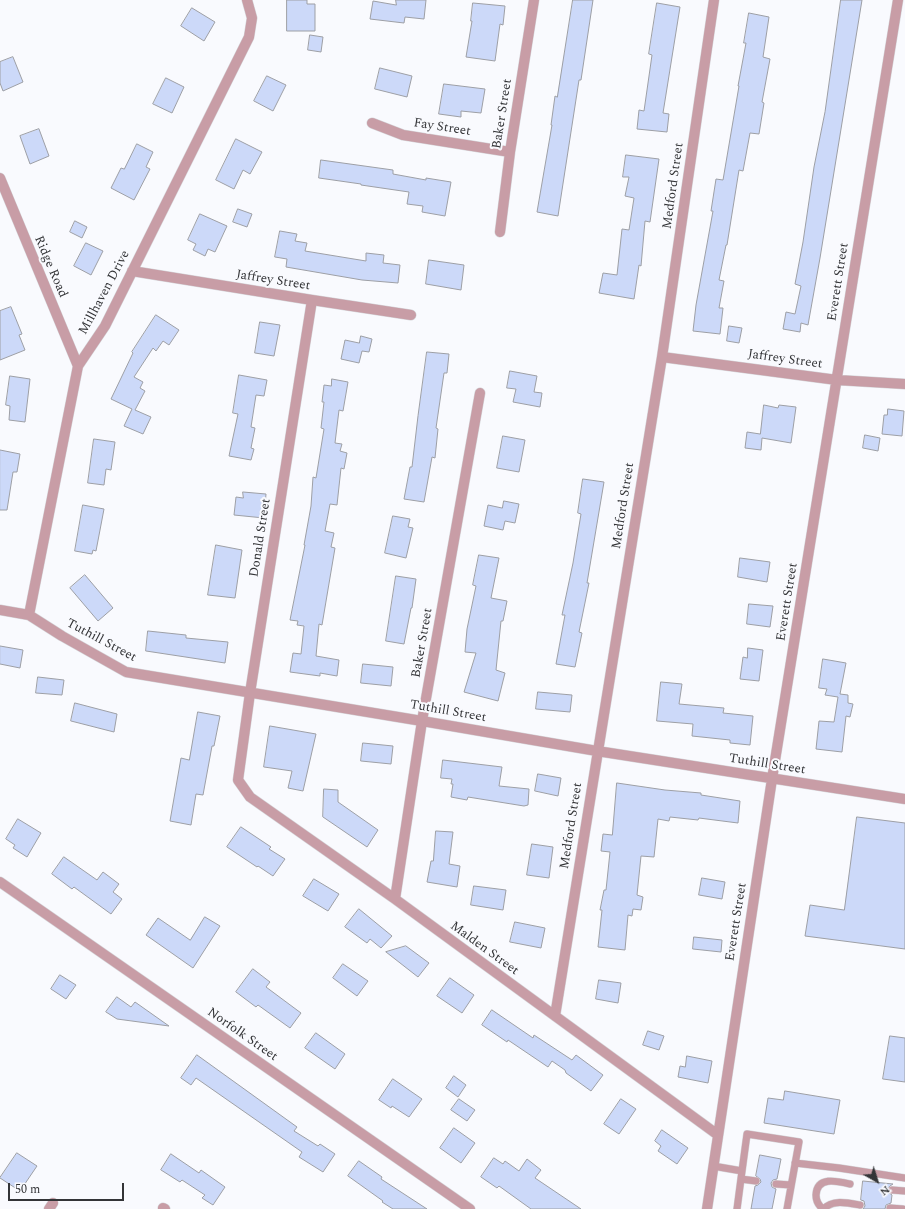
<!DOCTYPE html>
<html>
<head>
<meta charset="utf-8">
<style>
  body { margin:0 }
  #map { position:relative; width:905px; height:1209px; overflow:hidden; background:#f9fafe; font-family:Spectral,serif }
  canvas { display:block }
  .north { position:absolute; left:857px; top:1161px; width:40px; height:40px; -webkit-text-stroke:3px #f9fafe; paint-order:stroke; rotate:141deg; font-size:11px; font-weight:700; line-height:16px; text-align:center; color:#333437 }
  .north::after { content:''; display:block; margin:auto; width:14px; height:18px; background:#333437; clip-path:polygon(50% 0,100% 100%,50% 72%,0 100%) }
  .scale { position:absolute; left:8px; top:1183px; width:116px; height:18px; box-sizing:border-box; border:2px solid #333437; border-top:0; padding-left:5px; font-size:12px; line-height:14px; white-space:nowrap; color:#333437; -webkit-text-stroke:3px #f9fafe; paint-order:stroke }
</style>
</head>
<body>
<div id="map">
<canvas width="905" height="1209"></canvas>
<div class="north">N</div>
<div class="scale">50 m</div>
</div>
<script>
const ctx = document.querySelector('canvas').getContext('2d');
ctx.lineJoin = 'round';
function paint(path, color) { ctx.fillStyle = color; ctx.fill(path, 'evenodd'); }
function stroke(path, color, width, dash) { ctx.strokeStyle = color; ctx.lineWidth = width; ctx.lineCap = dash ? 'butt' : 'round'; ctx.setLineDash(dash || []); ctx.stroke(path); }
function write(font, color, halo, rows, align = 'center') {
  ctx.font = font + ' Spectral,serif'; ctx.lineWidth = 4; ctx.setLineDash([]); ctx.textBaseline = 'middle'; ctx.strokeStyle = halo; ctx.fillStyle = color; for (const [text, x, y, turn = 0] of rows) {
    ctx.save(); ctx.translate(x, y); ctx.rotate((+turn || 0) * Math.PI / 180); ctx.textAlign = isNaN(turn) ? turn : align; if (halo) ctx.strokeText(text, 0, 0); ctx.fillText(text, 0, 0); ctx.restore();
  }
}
const building = new Path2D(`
  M287 0H307V4H315V31H287Z
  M396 0H426L424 19 405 17 404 23 370 19 373 1 396 5Z
  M573 0H593L581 80H579L558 216 537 212 552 125H551L555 96 557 97Z
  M841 0H862L820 258 808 325 801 323 800 332 783 329 786 312 795 314 801 286 795 284 803 242 814 167 825 112Z
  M473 3 505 6 503 25 500 24 495 61 466 57 472 21H471Z
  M657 3 680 7 663 113 669 114 667 132 637 129 639 110 644 111 652 55 649 54Z
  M192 8 215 22 204 41 181 26Z
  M749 13 769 17 763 57 770 59 762 102 764 103 759 134 750 133 743 171 739 170 727 245H726L719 280 724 281 719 308H723L720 334 693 331 696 305 713 211H711L716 179 723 180 739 86H738L746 43H744Z
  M310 35 323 37 321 52 308 50Z
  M13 57 23 82 3 91 0 83V62Z
  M380 68 412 76 407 97 375 89Z
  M267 76 286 85 273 111 254 101Z
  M166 78 184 87 172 113 153 104Z
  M444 84 485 89 481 113 461 111V117L439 114Z
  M39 129 49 156 30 164 20 136Z
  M236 139 262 152 250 174 243 170 234 189 216 180Z
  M137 144 153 152 146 167 150 169 134 200 111 188 121 168 124 169Z
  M626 155 659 159 650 222 645 221 641 266 639 265 634 299 599 293 603 273 617 275 622 229 629 230 634 198 625 196 629 177H623Z
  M321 160 393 170V174L426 180V178L451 182 445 216 422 212 423 206 407 204 409 192 361 185V184L319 178Z
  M238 209 252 214 247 227 233 222Z
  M200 214 227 226 215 252 208 249 205 256 193 250 196 244 188 240Z
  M75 221 87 227 82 238 70 232Z
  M280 231 297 234 295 241 307 243 305 251 366 261V253L384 255 383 263 400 265 398 283 362 280 286 267 287 259 275 257Z
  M86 243 103 251 91 275 74 266Z
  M429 260 464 265 461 290 426 284Z
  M11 307 22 334 19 335 25 350 0 360V311Z
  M156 315 179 330 169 345 163 341 156 351 153 348 134 377 143 382 140 388 145 391 135 410 151 417 143 434 124 426 132 409 111 399 133 353 132 352Z
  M260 322 280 325 274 356 255 353Z
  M729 326 742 328 739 343 727 341Z
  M361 336 372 339 369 352 362 351 359 363 341 359 345 340 359 343Z
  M427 352 449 354 447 373H444L436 428 438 429 435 458 432 457 424 502 404 499 410 467H412L418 416Z
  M510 371 537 376 534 392 542 393 540 407 513 402 516 389 507 388Z
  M239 375 267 380 264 396 256 395 251 427 255 428 251 448 254 449 251 460 229 456 238 414 233 413Z
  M10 376 30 379 25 422 9 420 10 406 6 405Z
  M332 379 348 382 343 411 339 410 335 443 342 444 340 451 347 453 344 469 341 468 337 505 330 504 325 531 334 533 331 547 335 548 322 625 319 624 316 656 339 660 337 676 320 673V676L290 672 293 653 301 654 304 626 297 625 298 621 290 620 305 545H304L311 506 313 477 316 478 324 429 321 428 324 402H322L324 385 331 386Z
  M764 405 778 408 779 405 796 407 791 443 762 438 761 450 745 448 747 432 760 434Z
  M888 409 904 411 902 436 882 434 884 415H887Z
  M865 435 880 438 878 451 863 448Z
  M503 436 525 440 519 472 497 468Z
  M94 439 115 442 111 470 106 469 104 485 88 483Z
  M0 450 20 454 17 472H13L7 510H0Z
  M583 479 604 482 587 583H589L579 632 582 633 575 667 556 664 565 615H562L573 563 581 514 578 513Z
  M243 492 266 494 264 518 234 515 236 497 243 498Z
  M504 501 519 504 515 523 505 521 503 530 484 526 488 505 502 508Z
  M83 505 104 509 96 551 93 550 92 554 75 551Z
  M393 516 410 519 408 527 413 528 406 558 385 553Z
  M216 545 242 550 235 598 208 595Z
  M479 555 499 558 491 598 507 601 503 621H501L496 670 505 673 498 701 464 692 476 653 465 652 467 629 476 586 473 585Z
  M740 558 770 562 767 582 738 577Z
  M85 575 113 608 98 621 70 588Z
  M396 576 416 579 412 608H411L404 644 386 641Z
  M749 604 773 606 770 627 747 624Z
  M148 631 186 635V638L228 642 225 663 146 651Z
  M0 646 23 650 20 668 0 664Z
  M748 648 763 650 759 681 740 679 743 657 747 658Z
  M823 659 846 663 840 694 848 695V703L853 704 850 717 846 716 842 752 816 749 819 721 834 722 838 697 825 695 827 689 819 688Z
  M363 664 393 667 391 686 361 683Z
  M38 677 64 680 62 695 36 693Z
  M661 682 682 684 679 704 724 708 723 713 753 716 750 745 730 743V740L692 736 693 724 657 721Z
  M538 692 572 695 570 712 536 709Z
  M75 703 117 714 114 732 71 721Z
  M198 712 220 716 214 746H212L203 795 196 794 191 825 170 821 181 758 189 760Z
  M270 726 316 734 303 791 288 788 292 771 264 767Z
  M363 743 393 746 391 764 361 761Z
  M443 760 502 767 499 786 529 789 528 805 524 806 468 797 467 800 451 797 453 784H451L452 779 441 778Z
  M538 774 561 778 558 796 535 791Z
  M617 783 665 790 701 793V795L740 801 738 823 699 818 698 820 670 817 669 821 658 819 654 857 641 856 637 895 643 897 641 910 633 909 632 916 628 915 625 950 598 947 602 910H600L604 890H606L610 852 601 851 603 834 612 835Z
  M324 789 338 790V802L378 830 367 847 323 817Z
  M857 817 905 823V949L805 936 810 905 844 910Z
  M18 819 41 833 27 857 13 848 15 845 6 839Z
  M241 827 271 847 269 849 285 859 273 876 258 866 257 867 227 847Z
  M436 831 453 832 449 864 460 866 457 887 427 882 431 861H433Z
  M532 844 553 847 549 878 527 875Z
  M64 857 97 880 103 872 119 884 113 892 122 899 111 914 74 887 72 889 52 874Z
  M702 878 725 882 722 899 699 895Z
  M314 879 339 894 328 911 303 896Z
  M474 886 506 890 503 910 471 905Z
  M359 909 392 936 381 948 370 939 367 943 345 927Z
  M205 917 220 926 193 968 146 935 158 918 190 940Z
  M515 922 545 928 541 948 510 942Z
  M694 937 722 940 721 952 693 949Z
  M406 946 429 963 418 977 386 952Z
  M343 964 368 981 357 996 333 978Z
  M253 969 270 982 266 987 301 1013 290 1028 258 1005 256 1007 236 992Z
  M60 975 76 985 66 999 51 989Z
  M450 978 474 995 462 1013 437 996Z
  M599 980 621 983 618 1003 596 999Z
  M117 997 131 1007 135 1002 169 1026 117 1019 106 1012Z
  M492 1010 533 1038 534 1035 572 1060 576 1055 603 1075 591 1091 566 1073 565 1070 552 1061 548 1067 508 1040 507 1042 482 1025Z
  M648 1031 664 1036 659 1050 643 1045Z
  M316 1033 345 1054 335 1069 305 1048Z
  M890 1036 905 1038V1082L883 1079Z
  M197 1055 297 1127 294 1131 318 1146 320 1144 335 1154 323 1172 299 1157 302 1152 196 1078 191 1085 181 1078Z
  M687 1056 712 1061 708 1083 678 1077 680 1066 685 1067Z
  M454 1076 466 1085 458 1097 446 1088Z
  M393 1079 422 1099 409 1117 392 1106 391 1108 379 1100Z
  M785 1091 840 1100 834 1134 764 1123 768 1098 783 1100Z
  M459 1099 475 1110 467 1121 451 1110Z
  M621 1099 636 1109 619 1134 604 1124Z
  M454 1128 475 1143 461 1163 440 1148Z
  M662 1130 688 1148 677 1164 658 1151 661 1146 655 1141Z
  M17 1153 37 1166 20 1191 0 1178Z
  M171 1154 199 1173 201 1170 225 1187 213 1205 202 1198 205 1195 182 1180 180 1182 161 1170Z
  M760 1155 781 1159 777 1179 773 1180 771 1183 772 1187 776 1189 772 1209H751L755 1186 758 1185 761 1182 760 1179 756 1176Z
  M494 1158 503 1164 505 1161 519 1171 527 1159 541 1170 535 1178 581 1209H531L499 1186 497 1188 481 1177Z
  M359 1161 382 1177 381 1179 427 1209H393L382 1202 383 1201 348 1176Z
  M863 1181 893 1184 890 1186 887 1189 888 1192 892 1195 891 1203 886 1205 885 1209H863L865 1206 864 1201 861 1200Z`);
const lane = new Path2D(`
  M795 1163 839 1168 905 1178
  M713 1166 742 1171 737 1209
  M742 1171 747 1134 799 1142 787 1209
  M741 1179 756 1181
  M776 1184 791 1185
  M892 1190 905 1191
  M890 1208 903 1209
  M823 1209C818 1205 816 1201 816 1195 817 1176 837 1181 850 1184
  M824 1209C832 1199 849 1203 860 1205`);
const street = new Path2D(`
  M372 123 403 135 510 152
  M0 178 78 366
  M500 232 510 152 534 0
  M132 271 312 300 411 315
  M312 300 250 693 238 780 250 797 395 899 718 1135
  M662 357 837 380 905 384
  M0 610 29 615 62 636 126 672 422 721 597 751 905 799
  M29 615 78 366 105 326 249 37 252 18 247 0
  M0 882 470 1209
  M395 899 422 721 480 393
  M555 1016 662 357 714 0
  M163 1208 165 1209
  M49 1209 53 1203
  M707 1209 772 779 898 0`);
const streetNames = [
  ["Baker Street",503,114,-81],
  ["Fay Street",442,128,9],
  ["Medford Street",674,186,-82],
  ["Ridge Road",50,267,67],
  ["Jaffrey Street",273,281,9],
  ["Everett Street",839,282,-81],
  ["Millhaven Drive",105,293,-62],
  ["Jaffrey Street",785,360,8],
  ["Medford Street",624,506,-81],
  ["Donald Street",261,538,-81],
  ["Everett Street",788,602,-81],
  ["Tuthill Street",101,641,28],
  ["Baker Street",423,643,-80],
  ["Tuthill Street",448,712,10],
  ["Tuthill Street",767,765,9],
  ["Medford Street",572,826,-81],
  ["Everett Street",737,922,-81],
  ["Malden Street",484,949,36],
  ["Norfolk Street",242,1035,35]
];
paint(building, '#ccd9f9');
stroke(building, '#9d9fa5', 1);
stroke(lane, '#d5d6da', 8);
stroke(street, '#d5d6da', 11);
stroke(lane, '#c89da6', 7);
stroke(street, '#c89da6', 10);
write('13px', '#333437', '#f9fafe', streetNames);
</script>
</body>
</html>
